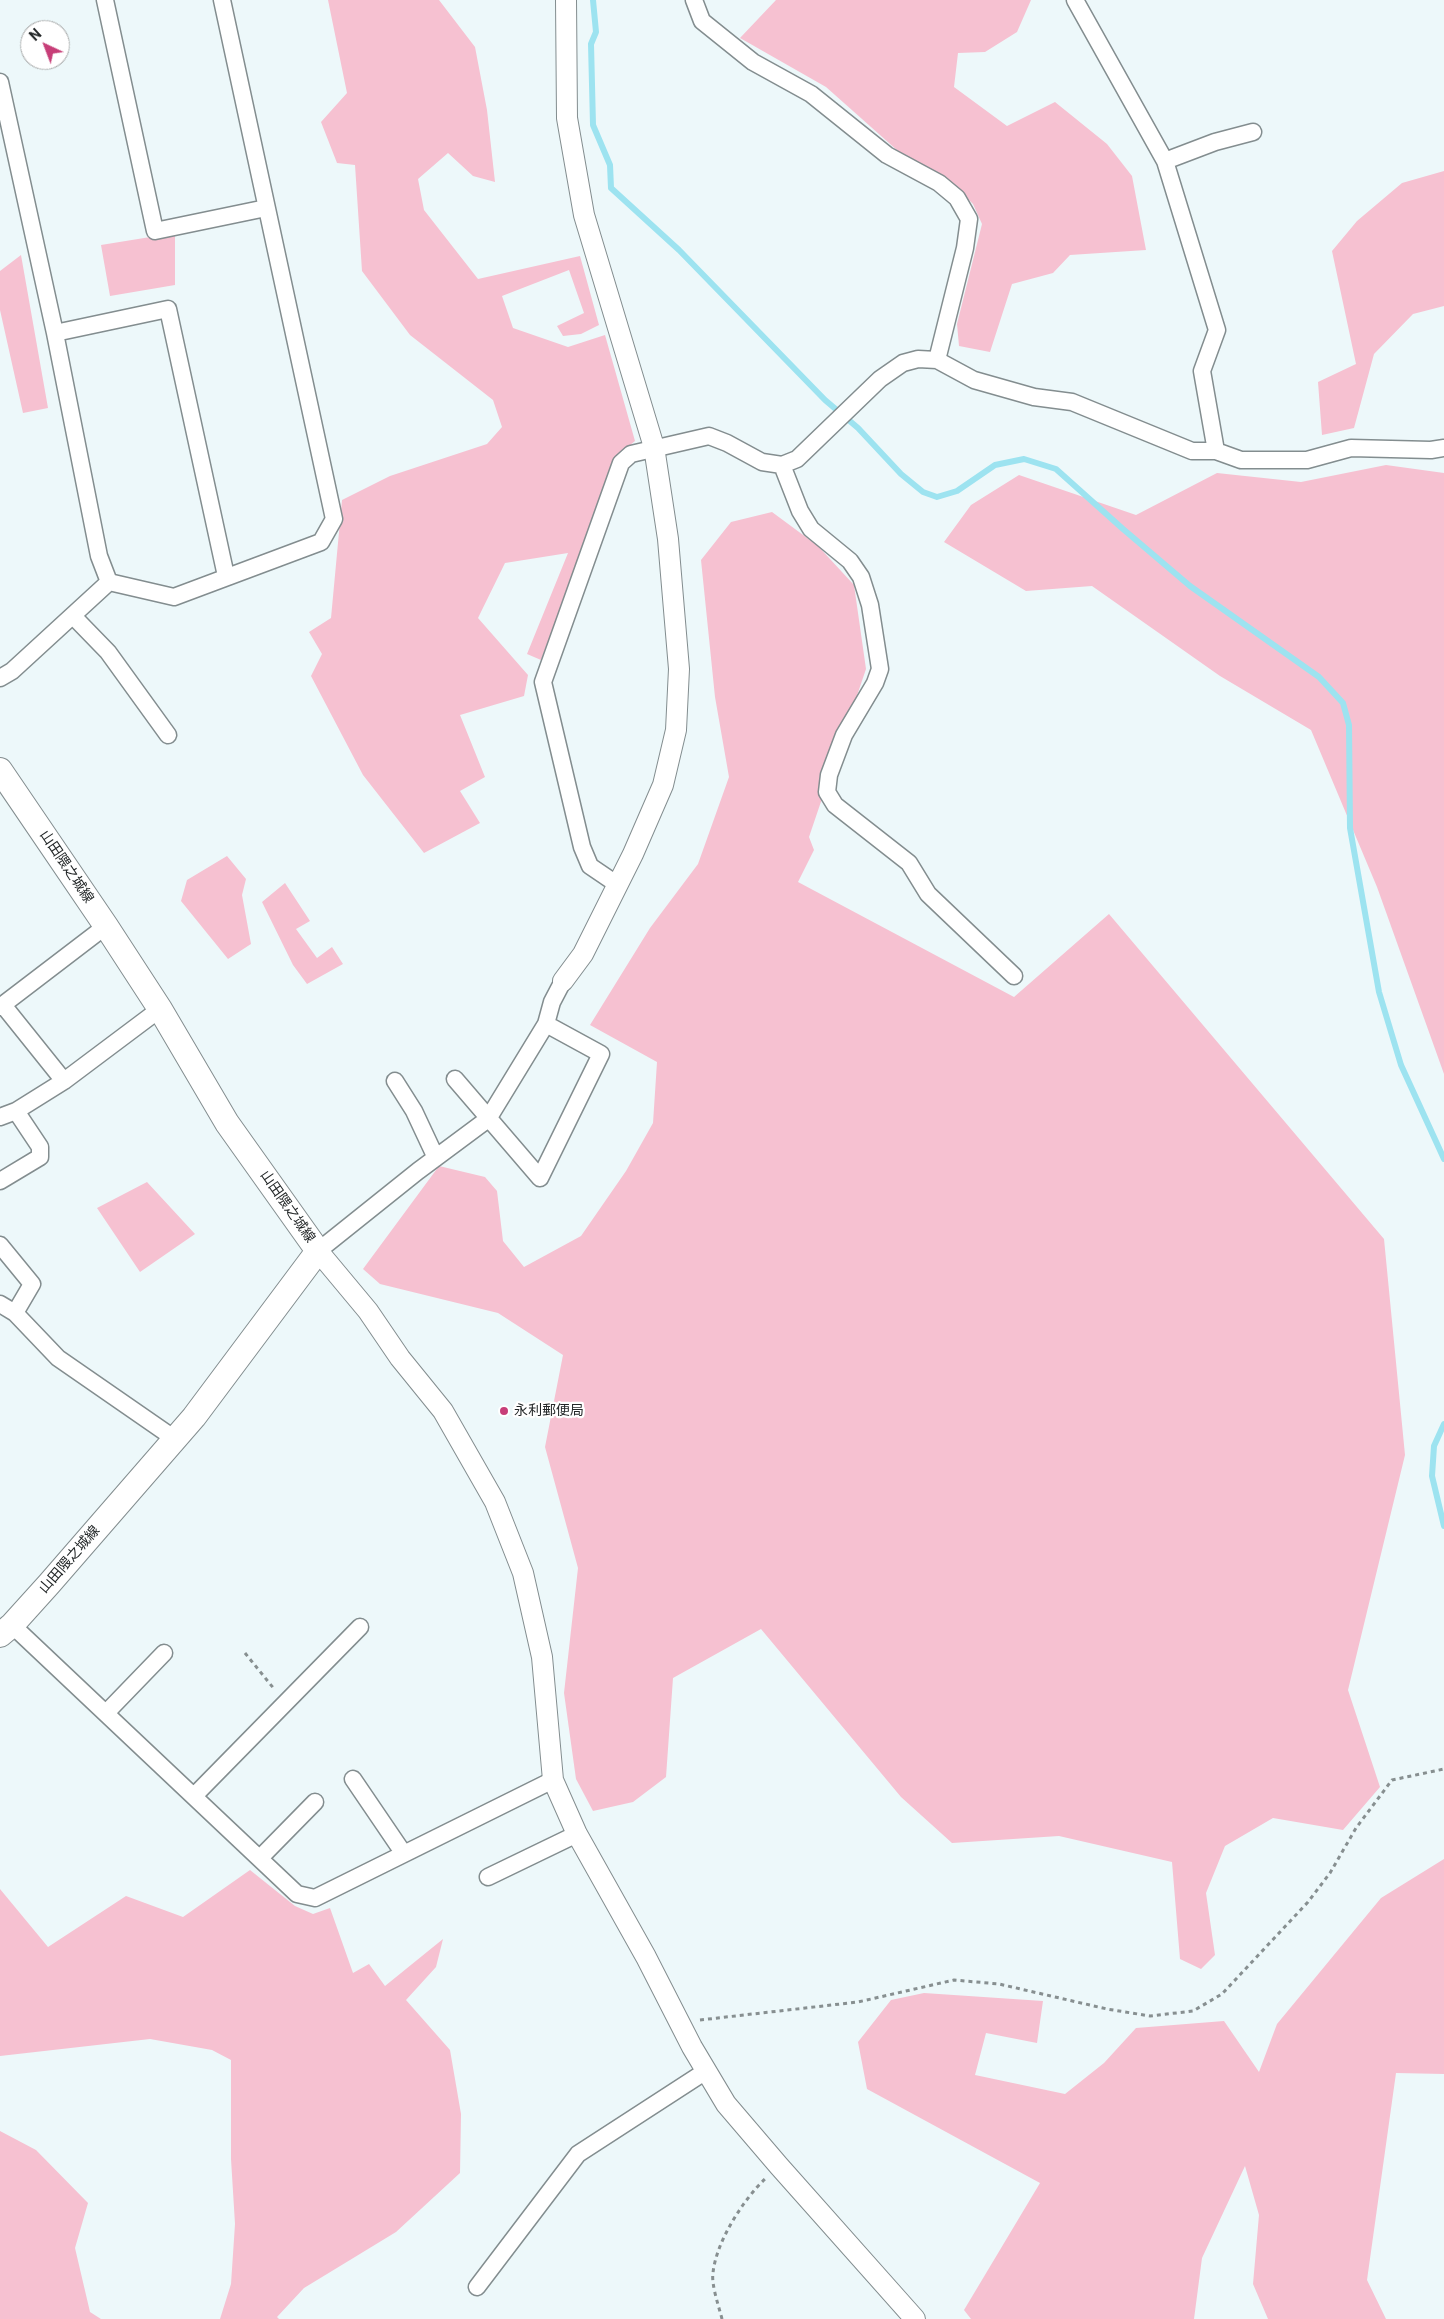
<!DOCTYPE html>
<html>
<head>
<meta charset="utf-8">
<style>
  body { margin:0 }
  #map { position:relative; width:1444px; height:2319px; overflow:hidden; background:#edf8fa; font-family:Roboto,sans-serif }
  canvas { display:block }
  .north { position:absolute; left:20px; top:20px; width:50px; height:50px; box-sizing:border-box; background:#fff; border:1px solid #a7a9a9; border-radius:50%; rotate:317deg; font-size:14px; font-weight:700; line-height:20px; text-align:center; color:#232728 }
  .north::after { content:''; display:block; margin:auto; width:18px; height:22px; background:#c73e78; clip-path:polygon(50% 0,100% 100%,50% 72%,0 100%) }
</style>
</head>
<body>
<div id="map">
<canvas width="1444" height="2319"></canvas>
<div class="north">N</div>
</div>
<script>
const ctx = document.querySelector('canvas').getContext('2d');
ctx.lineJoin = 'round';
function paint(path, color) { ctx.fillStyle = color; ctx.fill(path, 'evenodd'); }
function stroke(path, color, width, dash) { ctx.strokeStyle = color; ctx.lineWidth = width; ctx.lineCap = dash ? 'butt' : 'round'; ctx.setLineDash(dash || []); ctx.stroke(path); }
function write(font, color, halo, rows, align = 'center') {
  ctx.font = font + ' Roboto,"Noto Sans JP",sans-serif'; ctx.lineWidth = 4.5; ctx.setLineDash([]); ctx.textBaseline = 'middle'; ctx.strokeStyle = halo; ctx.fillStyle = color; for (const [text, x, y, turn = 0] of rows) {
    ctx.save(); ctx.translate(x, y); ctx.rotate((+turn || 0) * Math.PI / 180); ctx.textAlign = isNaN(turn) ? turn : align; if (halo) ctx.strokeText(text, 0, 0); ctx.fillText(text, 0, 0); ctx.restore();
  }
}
const green = new Path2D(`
  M328 0H439L475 47 487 110 495 182 473 176 448 153 418 179 424 210 478 279 580 256 599 325 581 334 563 336 557 326 584 313 569 270 502 296 513 328 568 347 605 335 635 441 617 456 541 660 527 654 568 553 505 563 478 618 528 675 524 696 460 715 485 777 460 791 480 823 424 853 363 775 311 676 322 654 309 632 331 618 342 500 390 476 487 444 502 427 493 400 410 335 362 271 355 165 337 163 321 122 347 93Z
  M776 0H1031L1017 32 985 52 958 53 954 87 1007 126 1055 102 1107 144 1132 176 1146 250 1070 255 1053 273 1012 284 990 352 959 346 957 324 982 224 973 204 955 186 898 151 826 87 740 38Z
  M1444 171V306L1413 314 1374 354 1354 428 1322 435 1318 382 1356 364 1332 251 1357 221 1402 183Z
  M175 233V285L110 296 101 245Z
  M21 255 48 408 23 413 0 310V271Z
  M1386 465 1444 473V1074L1377 887 1311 730 1220 676 1092 586 1026 591 944 542 971 505 1019 475 1136 515 1217 473 1301 482Z
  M772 512 818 546 854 585 866 669 809 837 814 850 798 882 1014 997 1109 914 1384 1239 1405 1455 1348 1690 1380 1787 1343 1830 1273 1818 1225 1846 1206 1893 1215 1955 1201 1969 1180 1959 1172 1862 1059 1836 952 1843 901 1797 761 1629 673 1678 666 1777 633 1802 593 1811 576 1779 564 1693 578 1568 545 1447 563 1355 498 1313 380 1284 363 1269 439 1166 485 1177 497 1191 503 1241 524 1267 581 1236 626 1171 653 1123 657 1062 590 1025 650 928 698 864 729 777 715 697 701 560 731 522Z
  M227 856 246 879 242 895 251 944 228 959 181 901 187 880Z
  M285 883 310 921 296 929 317 958 332 947 343 964 307 984 293 965 262 902Z
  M147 1182 195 1234 140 1272 97 1208Z
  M1444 1859V2074L1396 2073 1367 2280 1386 2319H1268L1253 2284 1259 2215 1245 2166 1202 2258 1194 2319H971L964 2310 1040 2183 867 2089 858 2042 891 2000 924 1993 1043 2001 1037 2043 986 2033 975 2075 1065 2094 1104 2063 1136 2028 1224 2021 1259 2072 1277 2024 1381 1898Z
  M250 1870 295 1906 313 1914 330 1908 353 1973 369 1964 385 1986 443 1939 436 1967 406 2000 450 2050 461 2114 460 2173 396 2232 304 2288 277 2317 279 2319H220L231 2284 235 2224 231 2159V2060L212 2050 150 2039 0 2056V1889L48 1947 126 1896 183 1917Z
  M0 2131 36 2150 88 2203 75 2248 90 2312 101 2319H0Z`);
const stream = new Path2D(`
  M593 0 596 32 591 44 593 125 610 165 611 188 679 250 825 400 858 428 901 474 923 492 937 497 957 491 995 465 1024 459 1056 469 1123 529 1190 586 1319 677 1343 703 1349 725 1350 828 1379 992 1401 1065 1444 1159
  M1444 1424 1434 1446 1432 1476 1444 1526`);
const path = new Path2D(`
  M245 1653 275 1690
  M700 2020 858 2002 954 1980 999 1984 1107 2009 1150 2016 1193 2011 1222 1994 1308 1902 1330 1873 1356 1828 1392 1780 1444 1769
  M722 2319C719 2307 711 2284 713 2273 716 2242 743 2200 765 2179`);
const minor = new Path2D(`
  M105 0 155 231 266 208
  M694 0 702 21 753 62 811 94 887 155 939 183 957 198 969 219 965 248 937 360
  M1075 0 1165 161
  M0 82 55 333 99 556 109 582 174 597 321 542 334 519 222 0
  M55 333 168 309 226 576
  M1216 451 1202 371 1217 330 1165 161 1215 142 1253 132
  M782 465 800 511 811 529 850 561 861 577 870 605 880 669 875 683 844 735 829 775 827 792 835 805 909 863 928 894 1014 976
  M73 616 108 652 168 735
  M0 678 12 671 109 582
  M618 885 590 866 582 847 543 682 621 463 631 454 709 436 727 443 762 462 782 465 797 459 880 379 903 363 918 359 937 360 974 380 1034 397 1072 402 1192 451H1216L1241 460H1307L1351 448 1431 450 1444 448
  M3 1005 64 1081
  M0 1007 106 926
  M455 1079 540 1178 601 1054 546 1024
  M395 1081 414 1111 436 1158
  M16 1111 64 1081 160 1009
  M0 1117 16 1111 40 1147V1157L0 1181
  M0 1245 32 1284 15 1313 58 1358 175 1439
  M318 1251 418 1171 488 1119 546 1024 552 1002 563 981
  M0 1304 15 1313
  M12 1625 297 1894 315 1898 553 1780
  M106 1713 164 1653
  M353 1779 404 1854
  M194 1796 360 1627
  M260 1858 315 1802
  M488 1877 577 1834
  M477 2287 578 2154 706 2071`);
const tertiary = new Path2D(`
  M563 981 583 954 633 854 663 785 676 730 679 669 668 539 654 447 584 215 567 118 566 0
  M318 1251 368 1311 400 1358 443 1411 495 1502 523 1573 542 1657 553 1780 577 1834 646 1957 692 2047 726 2104 779 2166 915 2319`);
const secondary = new Path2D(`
  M0 770 106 926 160 1009 227 1123 318 1251 194 1417 49 1584 12 1625 0 1635`);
const markers = [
  [504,1411,5,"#c73e78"]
];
const streetNames = [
  ["山田隈之城線",66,867,56],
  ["山田隈之城線",287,1207,55],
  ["山田隈之城線",70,1560,-49]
];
const poiNames = [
  ["永利郵便局",514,1411]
];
paint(green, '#f6c1d1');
stroke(stream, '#9de3f0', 6);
stroke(minor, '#838d8f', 19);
stroke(tertiary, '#838d8f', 22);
stroke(secondary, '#838d8f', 26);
stroke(path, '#878f90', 3, [4, 4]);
stroke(minor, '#fff', 16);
stroke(tertiary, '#fff', 20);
stroke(secondary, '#fff', 24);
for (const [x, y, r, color] of markers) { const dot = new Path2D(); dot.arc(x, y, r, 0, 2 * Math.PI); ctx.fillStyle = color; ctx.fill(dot); stroke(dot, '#fff', 2); }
write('14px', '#232728', '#fff', streetNames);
write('14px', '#232728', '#fff', poiNames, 'left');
</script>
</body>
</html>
